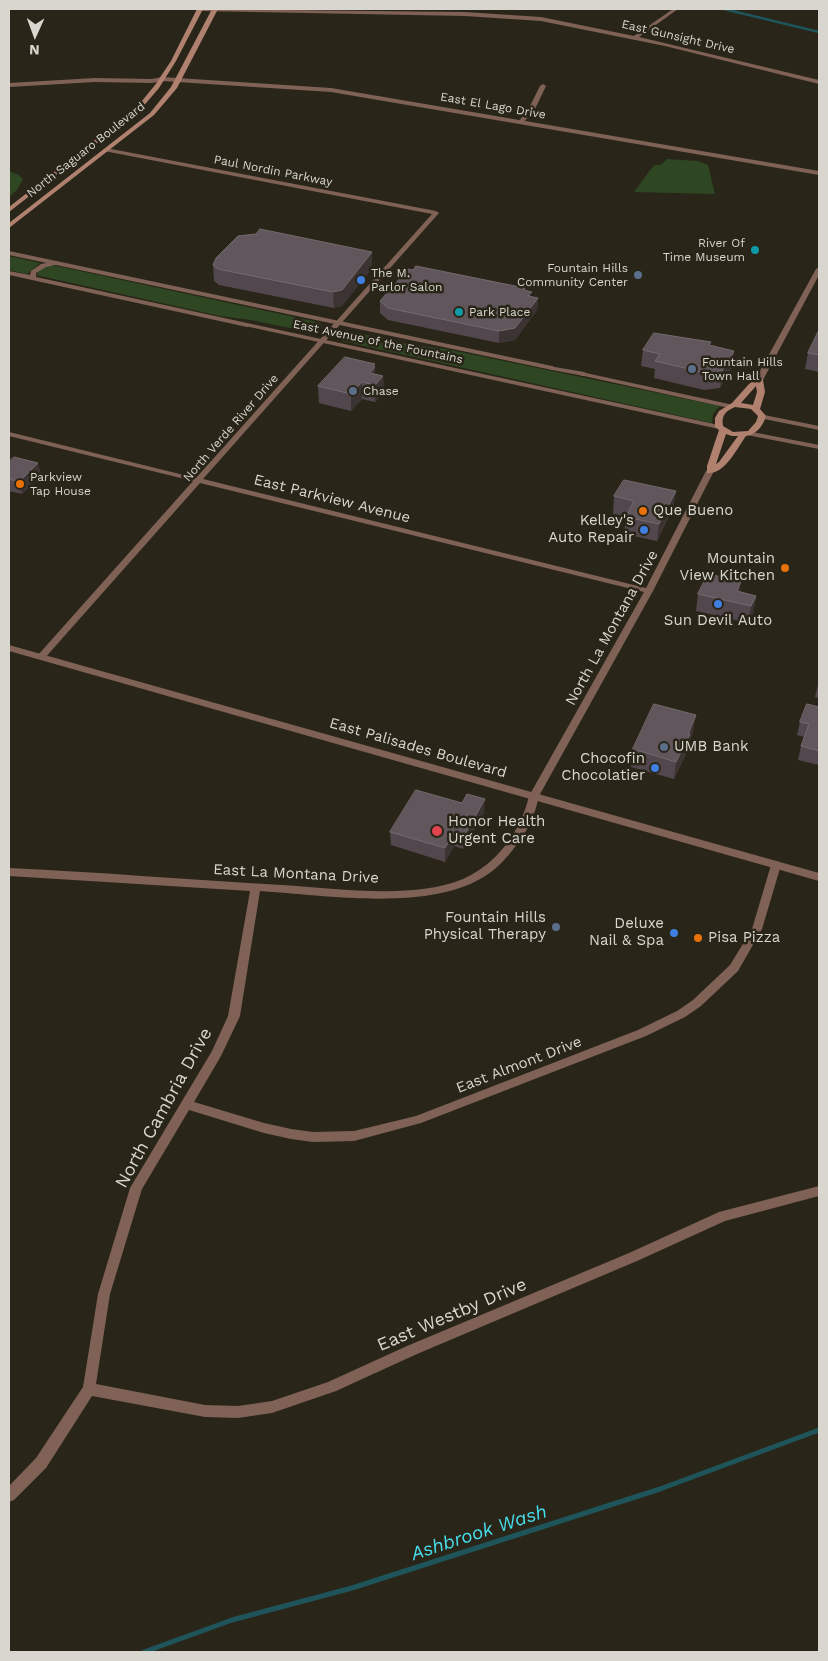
<!DOCTYPE html>
<html>
<head>
<meta charset="utf-8">
<style>
  body { margin:0 }
  #map { position:relative; width:828px; height:1661px; overflow:hidden; background:#292619; font-family:"Work Sans",sans-serif }
  canvas { display:block }
  .frame { position:absolute; inset:0; border:10px solid #d8d6ce; pointer-events:none }
  .north { position:absolute; left:10px; top:10px; width:50px; height:50px; -webkit-text-stroke:4px #292619; paint-order:stroke; rotate:182deg; font-size:14px; font-weight:700; line-height:20px; text-align:center; color:#d8d6ce }
  .north::after { content:''; display:block; margin:auto; width:18px; height:22px; background:#d8d6ce; clip-path:polygon(50% 0,100% 100%,50% 72%,0 100%) }
</style>
</head>
<body>
<div id="map">
<canvas width="828" height="1661"></canvas>
<div class="frame"></div>
<div class="north">N</div>
</div>
<script>
const ctx = document.querySelector('canvas').getContext('2d');
ctx.lineJoin = 'round';
function paint(path, color) { ctx.fillStyle = color; ctx.fill(path, 'evenodd'); }
function stroke(path, color, width, dash) { ctx.strokeStyle = color; ctx.lineWidth = width; ctx.lineCap = dash ? 'butt' : 'round'; ctx.setLineDash(dash || []); ctx.stroke(path); }
function write(font, color, halo, rows, align = 'center') {
  ctx.font = font + ' "Work Sans",sans-serif'; ctx.lineWidth = 5; ctx.setLineDash([]); ctx.textBaseline = 'middle'; ctx.strokeStyle = halo; ctx.fillStyle = color; for (const [text, x, y, turn = 0] of rows) {
    ctx.save(); ctx.translate(x, y); ctx.rotate((+turn || 0) * Math.PI / 180); ctx.textAlign = isNaN(turn) ? turn : align; if (halo) ctx.strokeText(text, 0, 0); ctx.fillText(text, 0, 0); ctx.restore();
  }
}
const green = new Path2D(`
  M667 159 698 161 708 165 715 194 634 192 654 165H661Z
  M9 171 19 175 23 179 17 190 9 197Z
  M9 256 40 263 27 274 9 270Z
  M52 265 313 321 320 323 322 327 317 331 309 332 251 320 220 316 36 275 42 267Z
  M353 332 413 345 446 349 720 406 713 414 712 423 342 341 341 338 345 334Z`);
const streamFar1 = new Path2D(`
  M724 9 819 32`);
const stream = new Path2D(`
  M144 1652 232 1620 352 1588 660 1489 819 1430`);
const minor = new Path2D(`
  M197 9 465 12 541 17 634 36 673 9H678L639 37 819 80V84L665 46 541 21 465 16 200 11Z
  M543 84 546 86 535 109 523 123H519V121L529 108 540 86Z
  M106 148 436 211 439 213 203 479 646 588 706 471 710 469 714 471 653 591 539 796C535 815 527 832 515 847 507 857 499 867 488 874 433 913 325 895 260 891L240 1016 221 1056 194 1102 264 1123 291 1129 313 1132 354 1131 416 1116 638 1030 677 1011 693 1000 730 965 752 929 771 865 776 861 781 865 762 929 738 971 701 1006 685 1017 646 1036 421 1123 354 1141 313 1142 291 1139 264 1133 189 1110 142 1189 110 1294 96 1384 205 1405 238 1406 272 1401 328 1382 407 1346 629 1253 719 1212 819 1186V1196L725 1221 637 1261 417 1354 336 1391 272 1413 238 1418 205 1417 92 1396 46 1468 14 1500 9 1502V1486L36 1458 83 1387 98 1294 130 1188 212 1051 228 1016 250 891 9 876V868C100 872 191 880 282 885 335 888 413 900 463 879 497 864 521 831 529 796L644 592 200 483 44 659H38L37 657 38 655 193 481 9 436V432L196 478 432 214 104 151 103 150Z
  M57 261 59 262V264L46 267 36 273V277L247 323 251 325 247 327 9 275V271L30 275 31 271 41 264Z
  M549 366 584 372 588 374 584 376 552 370 548 368Z`);
const tertiary = new Path2D(`
  M162 77 331 88 819 171V175L331 92 162 81 152 83 95 82 9 87V83L95 78 152 79Z
  M9 251 552 366 556 368 552 370 9 255Z
  M819 267V275L763 380 762 382H756L755 380 816 269Z
  M247 323 719 425 723 427 719 429 245 326V324Z
  M581 372 729 404 733 406 729 408 584 376H581Z
  M759 414 819 426V430L759 418Z
  M747 431 819 445V449L747 435Z
  M9 645 819 873V881L9 651Z`);
const secondary = new Path2D(`
  M197 9H203L176 61 159 88 141 109 9 212V207L137 107 155 85 171 61Z
  M212 9H218L177 88 154 115 9 228V223L150 113 171 87Z
  M756 378H762L763 380 765 392 760 409 766 416C763 426 756 435 746 436 737 448 725 475 707 473V466L719 430 715 427V418L719 411 732 403 749 384ZM756 386 757 392 753 405 741 403ZM735 407 751 409 758 416 756 422 748 431 733 432 723 426C721 415 726 411 735 407ZM726 434 732 436H738L719 462 716 464Z`);
const wall = new Path2D(`
  M372 252V268L342 306 334 308 219 285 214 281 213 265Z
  M525 290 532 297 538 298 537 310 515 340 499 343 388 320 380 313V301Z
  M819 330V372L805 369 808 353Z
  M710 346 734 351 732 367 720 388 704 390 654 378 655 369 641 366 643 350Z
  M375 374 383 376 384 392 375 402 362 399 351 411 319 403 318 386Z
  M9 462 38 463 41 476 22 494 9 491Z
  M676 491 673 508 657 541 624 534 626 516 613 514 614 496Z
  M741 581 739 592 756 596 753 613 748 623 696 611 698 594Z
  M819 681V698L815 697Z
  M819 707V765L798 760 801 746 804 737 797 735 800 722Z
  M693 732 688 744 687 752 674 779 631 767 633 749Z
  M462 803 484 813 463 849 454 846 445 862 391 845 390 832Z`);
const shadedWall = new Path2D(`
  M372 252V268L342 306 334 308 333 292Z
  M538 298 537 310 515 340 499 343V331Z
  M734 351 732 367 720 388 722 371Z
  M375 364V383L370 373Z
  M383 376 384 392 375 402V385Z
  M362 382V399L351 411V394Z
  M38 463 41 476 22 494 19 482Z
  M676 491 673 508 657 541 659 524Z
  M741 581 738 599 737 591Z
  M756 596 753 613 748 623 751 606Z
  M696 715 693 732 688 744 687 752 674 779 676 762Z
  M485 799 484 813 463 849 464 836Z
  M454 833V846L445 862V848Z`);
const building = new Path2D(`
  M260 229 372 252 342 290 333 292 218 269 213 265 216 258 238 236 256 234Z
  M416 266 525 288 524 290 532 292 528 296 538 298 515 328 499 331 388 308 380 301 408 269 413 270Z
  M819 330V355L808 353Z
  M654 333 711 342 709 345 734 351 722 371 706 373 655 361 660 354 643 350Z
  M345 357 375 364 373 366 375 367 370 373 383 376 375 385 362 382 351 394 318 386Z
  M14 457 38 463 19 482 9 479V462Z
  M624 480 676 491 659 524 626 517 634 501 614 496Z
  M708 574 741 581 737 591 756 596 751 606 698 594Z
  M654 704 696 715 688 734H690L676 762 633 749Z
  M807 704 819 707V751L801 746 809 724 800 722Z
  M416 790 462 803 467 794 485 799 464 836 454 833 445 848 390 832Z`);
const markers = [
  [755,250,5,"#0f9aa8"],
  [638,275,5,"#5c6f8a"],
  [361,280,5,"#3f7fe0"],
  [459,312,5,"#0f9aa8"],
  [692,369,5,"#5c6f8a"],
  [353,391,5,"#5c6f8a"],
  [20,484,5,"#e8710a"],
  [643,511,5,"#e8710a"],
  [644,530,5,"#3f7fe0"],
  [785,568,5,"#e8710a"],
  [718,604,5,"#3f7fe0"],
  [664,747,5,"#5c6f8a"],
  [655,768,5,"#3f7fe0"],
  [437,831,6,"#e0444e"],
  [556,927,5,"#5c6f8a"],
  [674,933,5,"#3f7fe0"],
  [698,938,5,"#e8710a"]
];
const farStreetnames = [
  ["East Gunsight Drive",678,37,13],
  ["East El Lago Drive",493,106,10],
  ["North Saguaro Boulevard",86,150,-38],
  ["Paul Nordin Parkway",273,171,11],
  ["East Avenue of the Fountains",378,342,12],
  ["North Verde River Drive",231,428,-49]
];
const farPoinames = [
  ["River Of",745,243,"right"],
  ["Time Museum",745,257,"right"],
  ["Fountain Hills",628,268,"right"],
  ["Community Center",628,282,"right"],
  ["The M.",371,273],
  ["Parlor Salon",371,287],
  ["Park Place",469,312],
  ["Fountain Hills",702,362],
  ["Town Hall",702,376],
  ["Chase",363,391],
  ["Parkview",30,477],
  ["Tap House",30,491]
];
const streetNames = [
  ["East Parkview Avenue",332,499,14],
  ["North La Montana Drive",612,628,-61],
  ["East Palisades Boulevard",418,748,16],
  ["East La Montana Drive",296,874,3],
  ["East Almont Drive",519,1065,-21]
];
const poiNames = [
  ["Que Bueno",653,511,"left"],
  ["Kelley's",634,521],
  ["Auto Repair",634,538],
  ["Mountain",775,559],
  ["View Kitchen",775,576],
  ["Sun Devil Auto",718,621,"center"],
  ["UMB Bank",674,747,"left"],
  ["Chocofin",645,759],
  ["Chocolatier",645,776],
  ["Honor Health",448,822,"left"],
  ["Urgent Care",448,839,"left"],
  ["Fountain Hills",546,918],
  ["Physical Therapy",546,935],
  ["Deluxe",664,924],
  ["Nail & Spa",664,941],
  ["Pisa Pizza",708,938,"left"]
];
const nearStreetnames = [
  ["North Cambria Drive",164,1108,-61],
  ["East Westby Drive",452,1315,-23]
];
const nearWaternames = [
  ["Ashbrook Wash",479,1533,-18]
];
paint(green, '#2e4621');
stroke(streamFar1, '#1e545a', 2.5);
stroke(stream, '#1e545a', 5);
paint(minor, '#7f6156');
paint(tertiary, '#7f6156');
paint(secondary, '#b18170');
paint(wall, '#53474e');
paint(shadedWall, '#3c3333');
paint(building, '#61565b');
stroke(building, '#746a6d', 1);
for (const [x, y, r, color] of markers) { const dot = new Path2D(); dot.arc(x, y, r, 0, 2 * Math.PI); ctx.fillStyle = color; ctx.fill(dot); stroke(dot, '#292619', 2); }
write('12px', '#d8d6ce', '#292619', farStreetnames);
write('12px', '#d8d6ce', '#292619', farPoinames, 'left');
write('15px', '#d8d6ce', '#292619', streetNames);
write('15px', '#d8d6ce', '#292619', poiNames, 'right');
write('18px', '#d8d6ce', '#292619', nearStreetnames);
write('italic 19px', '#47deed', '#292619', nearWaternames);
</script>
</body>
</html>
